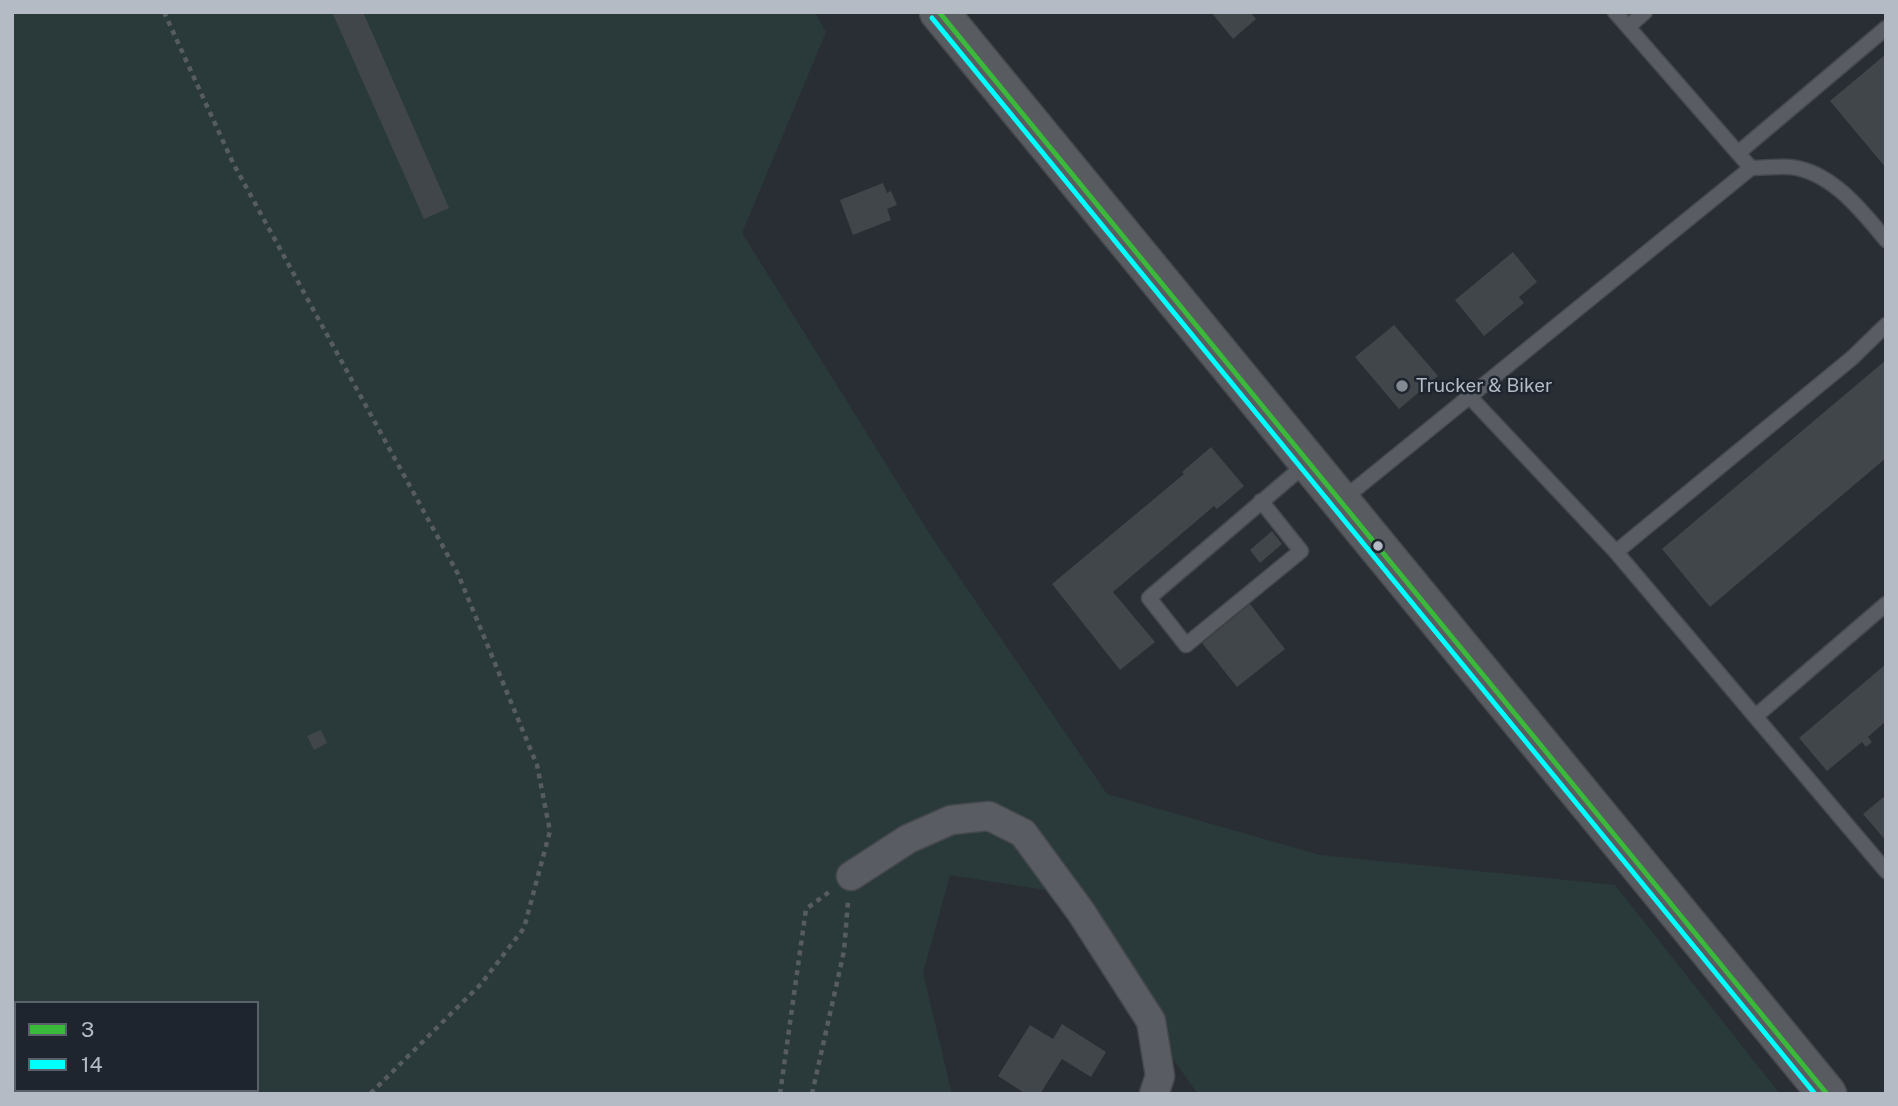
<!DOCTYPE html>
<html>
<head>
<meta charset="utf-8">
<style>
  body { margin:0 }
  #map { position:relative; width:1898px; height:1106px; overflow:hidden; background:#292e34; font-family:"Public Sans",sans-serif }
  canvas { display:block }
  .frame { position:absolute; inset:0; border:14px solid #b4bbc5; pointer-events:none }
  .legend { position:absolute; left:14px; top:1001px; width:245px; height:91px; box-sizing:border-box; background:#1e252e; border:2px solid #5a616a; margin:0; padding:9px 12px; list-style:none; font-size:21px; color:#b4bbc5 }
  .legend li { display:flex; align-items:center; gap:14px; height:35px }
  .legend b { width:35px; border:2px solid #5a616a }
</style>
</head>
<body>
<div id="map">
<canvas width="1898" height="1106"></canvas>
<div class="frame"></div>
<ul class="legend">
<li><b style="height:9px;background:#3ab93a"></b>3</li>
<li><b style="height:9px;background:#0ff"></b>14</li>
</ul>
</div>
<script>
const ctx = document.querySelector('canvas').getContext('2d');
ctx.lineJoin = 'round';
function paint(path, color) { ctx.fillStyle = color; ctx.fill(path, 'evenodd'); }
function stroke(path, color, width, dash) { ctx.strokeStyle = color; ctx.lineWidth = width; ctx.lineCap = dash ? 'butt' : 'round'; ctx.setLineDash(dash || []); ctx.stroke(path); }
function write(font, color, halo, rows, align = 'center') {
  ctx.font = font + ' "Public Sans",sans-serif'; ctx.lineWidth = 5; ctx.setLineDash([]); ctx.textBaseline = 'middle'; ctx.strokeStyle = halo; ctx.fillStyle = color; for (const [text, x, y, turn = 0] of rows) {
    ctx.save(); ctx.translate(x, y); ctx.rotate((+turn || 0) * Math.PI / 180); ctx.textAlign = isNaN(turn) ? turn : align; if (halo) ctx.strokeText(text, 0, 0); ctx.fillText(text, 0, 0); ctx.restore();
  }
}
const green = new Path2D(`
  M12 12H815L826 32 742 233 929 533 1107 794 1320 855 1615 885 1780 1094H1198L1052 891 950 875 923 973 952 1094H12ZM16 1003H257V1090H16Z`);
const building = new Path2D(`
  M332 12H363L449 208 424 219Z
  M1211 12H1250L1256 19 1233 39Z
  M1886 54V168L1830 101Z
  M883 183 887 193 891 191 897 205 887 209 891 220 853 235 840 200Z
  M1513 252 1537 282 1519 297 1524 303 1484 336 1455 300Z
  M1394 325 1438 376 1399 409 1355 357Z
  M1886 360V458L1710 607 1662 549Z
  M1211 447 1244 486 1217 509 1214 506 1113 592 1155 642 1120 670 1052 584 1184 474 1182 472Z
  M1272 531 1282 544 1260 563 1250 550Z
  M1250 604 1285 649 1237 687 1202 643Z
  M1886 664V721L1868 737 1872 742 1866 747 1862 742 1827 771 1799 738Z
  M321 730 327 743 314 750 307 736Z
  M1886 795V841L1863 814Z
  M1062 1024 1106 1052 1091 1077 1062 1059 1040 1094H1026L998 1076 1030 1025 1053 1039Z`);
const path = new Path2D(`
  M164 12 233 163 458 574 537 765 550 831 524 928 481 984 370 1094
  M780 1094 806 909 829 892
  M812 1094 844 951 848 902`);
const lane = new Path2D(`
  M1615 12 1751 168C1764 168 1777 166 1790 167 1831 171 1862 211 1886 240
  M1628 27 1645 12
  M1738 153 1886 28
  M1469 396 1616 552 1886 871
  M1342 500 1751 168
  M1261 501 1301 551 1186 645 1149 598 1307 463
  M1616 552 1852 358 1886 325
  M1757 715 1886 604`);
const street = new Path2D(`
  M851 876 908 839 951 820 989 816 1023 833 1081 912 1151 1021 1160 1076 1154 1094`);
const secondary = new Path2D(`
  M939 12 1827 1094`);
const bus1 = new Path2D(`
  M939 12 1827 1094`);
const bus2 = new Path2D(`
  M932 18 1815 1094`);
const markers = [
  [1402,386,7,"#838a92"],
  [1378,546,6,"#b4bbc5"]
];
const poiNames = [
  ["Trucker & Biker",1416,386]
];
paint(green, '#2a3a3a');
paint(building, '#41464b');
stroke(lane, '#45494d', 17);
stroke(street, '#45494d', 31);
stroke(secondary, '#45494d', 41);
stroke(path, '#575c60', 4.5, [5, 5]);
stroke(lane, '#595d63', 14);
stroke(street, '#595d63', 28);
stroke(secondary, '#585b60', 38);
stroke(bus1, '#3ab93a', 5);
stroke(bus2, '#0ff', 5);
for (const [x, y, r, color] of markers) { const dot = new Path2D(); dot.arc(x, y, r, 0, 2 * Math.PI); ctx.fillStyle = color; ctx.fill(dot); stroke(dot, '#1e252e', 2.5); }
write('19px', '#b4bbc5', '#1e252e', poiNames, 'left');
</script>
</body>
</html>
